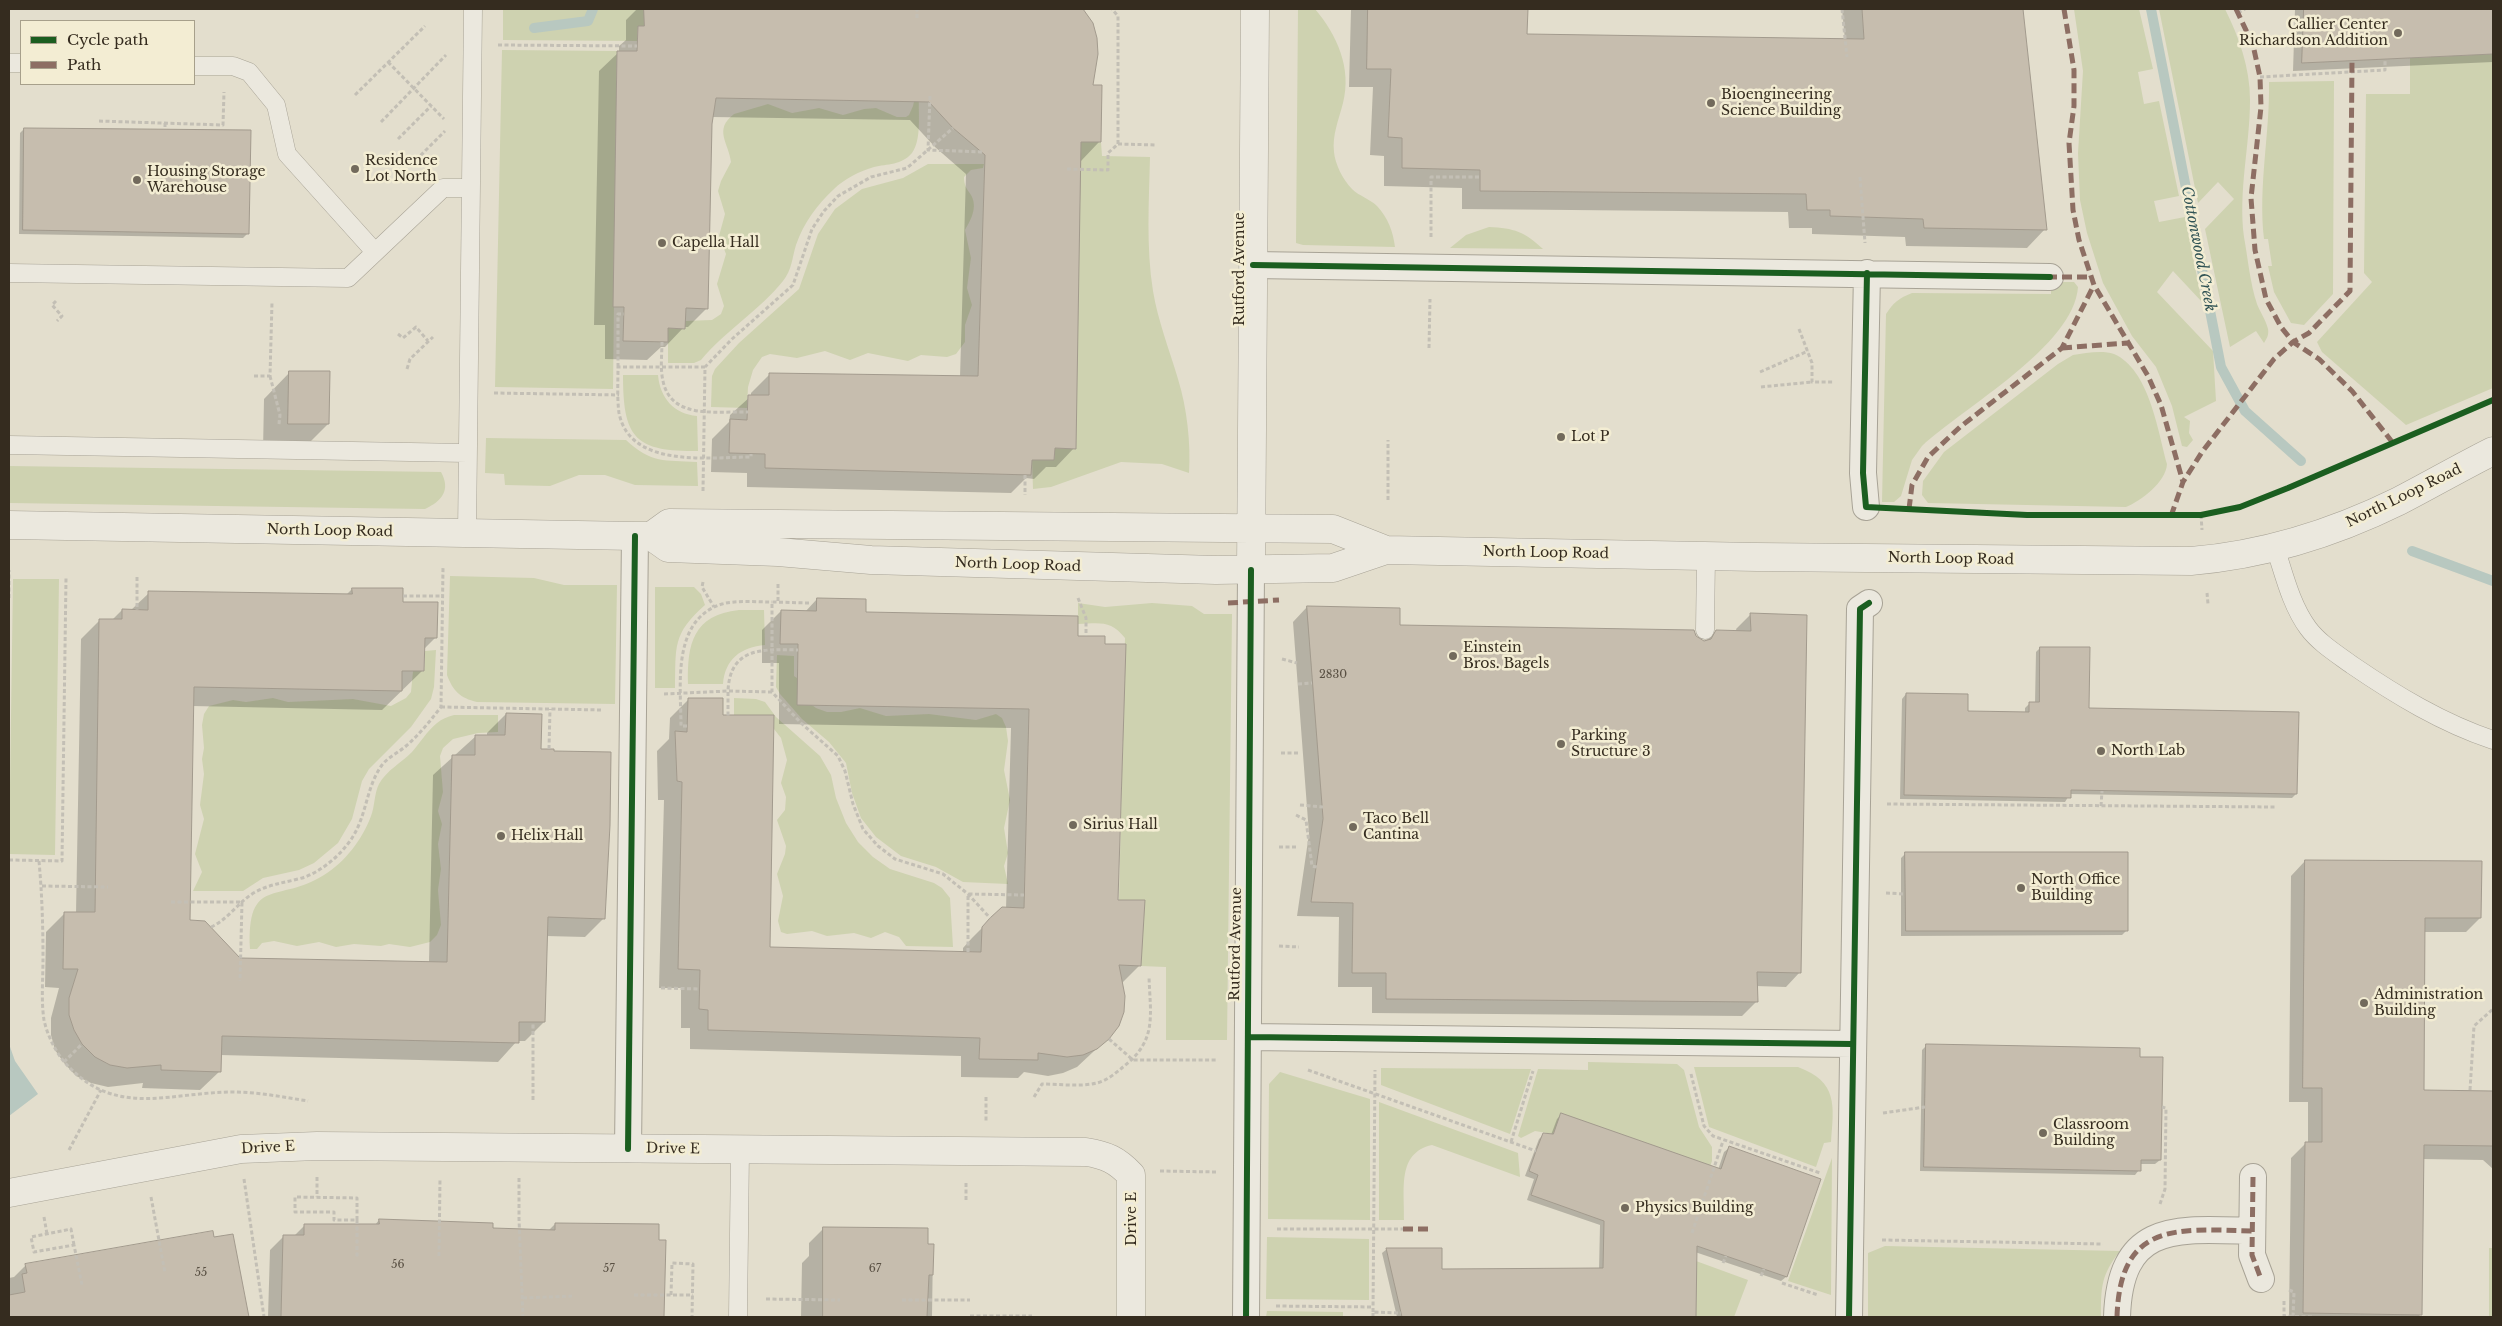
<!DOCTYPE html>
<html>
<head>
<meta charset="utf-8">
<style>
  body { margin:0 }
  #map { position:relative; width:2502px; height:1326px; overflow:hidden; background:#e3decd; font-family:"Libre Baskerville",serif }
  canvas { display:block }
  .frame { position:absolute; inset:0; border:10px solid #352c1f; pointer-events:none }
  .legend { position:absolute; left:20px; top:20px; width:175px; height:65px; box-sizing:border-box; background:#f3edd3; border:1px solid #a7a08b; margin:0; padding:6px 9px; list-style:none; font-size:15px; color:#352c1f }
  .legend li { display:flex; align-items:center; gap:10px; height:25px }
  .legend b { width:25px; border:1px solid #a7a08b }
</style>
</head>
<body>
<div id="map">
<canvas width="2502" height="1326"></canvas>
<div class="frame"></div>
<ul class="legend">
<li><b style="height:6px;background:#1b5e20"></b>Cycle path</li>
<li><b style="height:6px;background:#8d6e63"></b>Path</li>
</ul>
</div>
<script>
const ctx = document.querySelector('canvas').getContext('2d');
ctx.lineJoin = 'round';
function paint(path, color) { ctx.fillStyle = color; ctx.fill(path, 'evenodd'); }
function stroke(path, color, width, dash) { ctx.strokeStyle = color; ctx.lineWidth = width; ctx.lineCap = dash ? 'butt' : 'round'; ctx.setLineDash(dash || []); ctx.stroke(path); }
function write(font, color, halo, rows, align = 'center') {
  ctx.font = font + ' "Libre Baskerville",serif'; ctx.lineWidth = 5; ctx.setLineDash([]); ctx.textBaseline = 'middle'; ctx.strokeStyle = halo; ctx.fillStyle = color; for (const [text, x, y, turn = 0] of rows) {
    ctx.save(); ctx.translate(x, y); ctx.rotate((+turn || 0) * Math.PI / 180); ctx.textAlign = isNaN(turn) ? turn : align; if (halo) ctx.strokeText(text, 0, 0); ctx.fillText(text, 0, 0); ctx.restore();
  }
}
const green = new Path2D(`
  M503 9H644V26L638 27 637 41 503 40Z
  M1298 9H1315C1337 35 1352 68 1343 103 1339 119 1332 135 1334 152 1335 164 1343 180 1352 189 1359 196 1370 199 1377 206 1388 218 1393 231 1395 247L1303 245 1296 243Z
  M2074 9H2139L2153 69 2138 72 2144 104 2159 101 2179 196 2154 201 2159 222 2185 217 2202 302 2173 271 2157 292 2213 351 2216 401 2184 417 2190 421 2189 433 2193 440 2187 447 2182 446 2172 406 2156 367 2132 336 2103 283 2087 233 2080 200 2078 153 2083 71Z
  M2159 9H2225C2239 37 2250 68 2250 100 2250 146 2238 191 2244 237 2248 259 2250 283 2257 304 2260 312 2266 320 2268 329 2269 335 2267 338 2264 343L2256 331 2230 347 2205 229 2234 199 2218 182 2198 203Z
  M502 50 617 51 613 389 495 387Z
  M2493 54V388L2406 425 2322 352 2317 342 2372 282 2364 273 2366 94H2410V58Z
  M2334 81 2333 294 2304 325 2291 323 2274 292 2268 266H2272L2268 239H2264C2258 186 2270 134 2269 82Z
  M915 97H919C918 113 922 139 912 153 902 165 887 164 874 167 860 171 844 179 834 189 817 205 804 222 796 245 792 258 792 270 783 281 760 310 725 331 701 360L694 363H668V328L685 329V321L712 320 721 314 724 306 717 284 726 254 719 236 725 214 718 191 721 181 731 162C729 143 713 130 734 114L768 104 792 113 819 108 843 115 864 109 876 108 897 117H906L909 115 913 106Z
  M1068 142H1101L1102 156 1150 157C1149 201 1146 247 1153 291 1158 321 1169 349 1178 379 1187 408 1191 444 1189 473L1162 464 1121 462 1051 487 1033 489 1032 460H1054L1055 448 1075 449Z
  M928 164H984L983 168 971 170 964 177C964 186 967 189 971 195 978 207 971 220 965 230L971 258 967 288 972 305 965 325V342L956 354 947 357 921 355 908 361 868 353 850 360 825 351 797 358 770 354 762 357 753 370 748 387 747 408 711 407 712 376 715 369 739 343 799 289 818 234 835 209 862 189 903 178Z
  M1489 227C1514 228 1525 232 1543 249L1450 248 1466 235Z
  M2051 282H2074L2078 287C2074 346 1964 407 1922 446L1912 460 1901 496 1894 502H1882L1886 314C1893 303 1899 298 1912 293L2051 294Z
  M2086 353C2095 352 2105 351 2114 354 2149 369 2158 431 2167 464 2166 482 2141 501 2126 507L1928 503 1922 495 1923 481 1944 452 2058 364 2073 355Z
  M623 375H658C660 398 674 414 697 416L698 451C634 452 623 437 623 375Z
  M486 438 626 440C652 464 664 460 697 462L698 486 635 485 605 475H579L550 486 505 485 504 474 485 473Z
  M9 466 441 472C451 490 442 501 425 509L9 503Z
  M450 576 534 578 564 585H617L615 704 477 702C460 698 453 691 447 675Z
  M13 579H59L55 855 9 854Z
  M655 587H694L701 594 705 605C672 634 676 647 675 688H655Z
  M1078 603 1105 607 1152 603 1192 606 1204 614H1232L1227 1040H1166V967L1141 966 1119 900 1125 638C1111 620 1100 623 1078 624Z
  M739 610H764L765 645C741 647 725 659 723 684H688C687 644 693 615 739 610Z
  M436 650 434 687 431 699 411 727 369 769 362 781 352 819 338 843 314 863 299 870 263 878 243 891H193L202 872 195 854 204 819 200 805 204 774 202 759 204 748 202 725 204 714 209 706 233 700 246 702 273 698 288 702 353 699 391 706 406 698 411 692 413 671 424 670 425 651Z
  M777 655 794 656V676L800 680 808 702 816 708 827 712H841L860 708 886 716 929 714 976 720 996 714 1002 718 1006 727 1008 741 1004 770 1010 800 1004 828 1008 853 1004 866 1008 884 963 882 936 867 901 856 876 837 861 818 852 793 846 763 829 742 802 719 780 694 776 687Z
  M734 698 756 699 765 702 776 717 820 756 831 775 836 798 846 823 858 842 873 857 890 869 934 883 942 888 950 898 953 947 906 946 899 937 885 932 871 938 854 933 827 936 812 931 787 934 781 932 778 921 783 896 777 874 785 854 786 846 777 820 785 810 786 797 781 783 787 760 781 738 774 729 734 715Z
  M454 715H498V732L478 733 453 739 443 748 440 756 443 792 438 811 442 824 438 844 441 869 438 890 441 925 437 935 430 942 410 947 389 944 381 946 354 944 336 947 319 942 297 946 274 941 262 943 257 949H250C247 875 278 904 324 875 345 862 362 840 371 816 375 806 374 794 379 784 387 770 401 763 412 752 420 743 427 731 437 723 442 719 447 717 454 715Z
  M1588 1062 1677 1064 1684 1070 1699 1127 1712 1147V1161L1688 1229 1553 1134 1535 1131 1521 1138 1518 1136 1538 1069 1588 1070Z
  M1694 1067H1798C1838 1082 1834 1105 1831 1142L1824 1143 1816 1167 1709 1127Z
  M1381 1068 1531 1069 1510 1134 1381 1085Z
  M1280 1072 1370 1099V1220L1268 1219 1269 1084Z
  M1379 1102 1518 1153 1520 1177 1432 1145C1396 1153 1405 1191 1404 1220H1379Z
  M1832 1158 1831 1295 1788 1281Z
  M1267 1237 1369 1239V1300L1266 1299Z
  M1885 1246 2120 1251C2101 1275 2101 1287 2101 1317H1868V1253Z
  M2489 1248H2493V1317H2489Z
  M1696 1261 1748 1280 1734 1317 1696 1316Z
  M1267 1311 1343 1312V1317H1266Z`);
const water = new Path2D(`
  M9 1044 15 1061 38 1094 9 1116Z`);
const shadow = new Path2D(`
  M637 9H1081L1083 11 1099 142 1081 161 1074 448 1056 467H1046L1034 479 1026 478 1011 493 747 487V473L711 472 712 439 729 422 730 415 751 396V393L770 374 960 377 966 174 935 147 910 120 712 117 707 308 688 327H684L665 347H661L647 360 605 359V325H594L599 71 619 52V46L626 40V20Z
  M1351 9H1526V36L1845 40 1842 9H2022L2045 229 2027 248 1906 246 1905 237 1812 234V228H1789L1788 212 1462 209V188L1384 186V156L1370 155 1373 87H1349Z
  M2295 9H2493V62L2293 71Z
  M24 129 248 233 243 238 19 234 20 133Z
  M290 372 328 424 302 450H263L264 399Z
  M352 589 402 603 436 637 423 650V670L382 710 192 706 189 922 239 960 429 963 433 775 476 736H487V733L506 714 540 750 604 918 585 937 546 936 544 1022 525 1041H517L498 1062 220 1055V1071L200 1090 142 1088 143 1083 108 1087 91 1083 76 1076 64 1063 55 1050 51 1035V1018L59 988 45 987 46 932 65 913H76L81 639 100 620H112L122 610 130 611 149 593 346 595Z
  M817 599 864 614 1077 637 1117 901 1140 965 1121 984 1108 1038 1077 1067 1063 1073 1048 1076 1024 1072 1018 1078 961 1077V1056L690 1049V1028H681V988H659L664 800H658L657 751 669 739 670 718 689 699 722 717 769 948 963 953V948L972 938 991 919 1006 909 1011 728 779 724V663H762V630L781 611 805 612Z
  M1307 607 1398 626 1695 636 1704 642 1716 632H1737L1736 629 1751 614 1800 972 1786 987 1756 986V1002L1742 1016 1372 1013V987H1338L1339 917 1297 916 1309 834 1293 622Z
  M2040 648 2088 710 2296 794 2292 798 2070 794 2065 802 1900 799 1902 699 1906 694 1966 713H2025V708L2030 703H2035L2036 652Z
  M1906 853 2127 930 2122 935 1901 936V858Z
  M2305 861 2480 918 2466 932H2424L2423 1092H2493V1169L2483 1160 2422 1159 2421 1314 2418 1317H2289L2291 1158 2305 1144H2308V1102H2289L2291 876Z
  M1927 1045 2138 1058 2160 1160 2155 1164H2140L2139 1170 2135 1175 1920 1171 1922 1050Z
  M1561 1115 1718 1170 1724 1152 1729 1148 1820 1179 1786 1277 1781 1281 1695 1252 1696 1317H1397L1382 1253 1387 1249 1441 1270H1599L1600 1225 1527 1200 1534 1179 1525 1176 1539 1139 1544 1134 1551 1135 1557 1119Z
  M379 1220 492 1229 548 1231 555 1224 664 1242 663 1317H268L270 1250 284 1236H294L305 1225H375Z
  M824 1228 933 1246 932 1317H801L802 1263 809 1256V1243Z
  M232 1235 248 1317H9V1278L14 1277 26 1265Z`);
const stream = new Path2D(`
  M2151 9 2221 367 2245 411 2301 461
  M534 28 588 21 593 9
  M2412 551 2493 581`);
const building = new Path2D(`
  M644 9H1083L1093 23 1097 38 1098 54 1093 85H1102L1101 142H1081L1076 449 1055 448 1054 460H1032L1031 475 765 468V454L729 453 730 419 747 420 748 395H769V373L978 376 985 155 953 128 929 102 716 98 712 124 708 309 686 308 685 329 668 328V342L623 341 624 307H613L617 51H637L638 26H644Z
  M1368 9H1528L1527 34 1864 39 1862 9H2023L2047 230 1924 228 1923 219 1830 216V210H1807L1806 194 1480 191V170L1402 168V138L1388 137 1391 69H1367Z
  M2304 9H2493V54L2302 63Z
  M24 128 251 130 249 234 23 230Z
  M289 371H330L329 424H288Z
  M352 588H403V602H438L437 638H425L424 671H402V691L194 687 190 920 205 921 240 958 447 962 452 755H475V735H505L506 713 542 714 541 749H554V751L611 752 610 825 605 919 548 917 545 1022H519V1043L222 1036 221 1072 161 1070V1065L127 1068 110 1065 95 1057 82 1044 74 1030 69 1015V998L78 969H63L64 912H95L99 619H122V609L148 610V591L352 594Z
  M817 598 866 599V612L1078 616V636H1105V644H1126L1118 900H1145L1141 966 1119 965 1125 996 1124 1012 1119 1026 1109 1039 1097 1049 1083 1055 1067 1057 1038 1053V1060L979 1059 980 1038 708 1030V1010L699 1009 700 970 678 969 682 782 677 781 675 731 687 732 688 698H723V715H774L770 947 981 952 982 927 990 918 1002 907 1024 908 1029 709 797 705 798 644H780L781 610 816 611Z
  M1307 606 1400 608V625L1694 630 1696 636 1704 641 1711 639 1716 630 1751 631 1750 613 1807 615 1801 973 1757 972 1758 1002 1386 999V973H1352L1353 903 1311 902 1323 819Z
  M2040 647H2090L2089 708 2299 712 2297 794 2071 790V798L1904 795 1906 693 1968 694V711L2029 712V702H2039Z
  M1905 852H2128V931H1906Z
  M2305 860 2482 861 2481 918H2425L2424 1090 2493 1091V1146L2424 1145 2422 1315 2303 1313 2305 1142H2322V1088H2303Z
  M1926 1044 2140 1048V1057H2163L2161 1160H2141V1171L1924 1167Z
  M1561 1113 1721 1169 1729 1146 1821 1179 1787 1277 1697 1246 1696 1317H1402L1386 1248H1442V1269L1603 1268 1604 1221 1531 1195 1538 1175 1529 1171 1536 1151 1543 1133 1553 1134Z
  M379 1219 493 1223V1228L555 1230V1223L659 1224V1240H666L664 1317H281L283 1235H304V1224H379Z
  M823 1227 928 1228V1244H934L933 1275H929L927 1317H823Z
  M213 1231 214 1237 233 1234 249 1317H9V1295L25 1292 22 1274 27 1273 25 1264Z`);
const path = new Path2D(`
  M1842 9 1847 57
  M2238 13 2245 9
  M917 18V9
  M498 45 637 46
  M388 62 444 119
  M2260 77 2385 70V59
  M355 95 425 26
  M930 96 928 150 984 152
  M99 121 223 125 224 92
  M381 122 446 55
  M165 123V129
  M398 139 431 106
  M1118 144 1156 145
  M416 160 445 131
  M1067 169 1108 170V153L1118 144V16L1112 9
  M1860 177 1865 243
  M1431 237V177H1480
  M56 301 52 305 62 316 57 321
  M1799 329 1812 363V382H1833
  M398 334 403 338 416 327 428 341
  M662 342C662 354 660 368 663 381 671 420 717 411 748 412
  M1429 348 1430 299
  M618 367V314H624
  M705 367H618C618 381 617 399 619 413 630 469 710 457 751 457V454
  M407 369 410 359 433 337
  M1760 372 1808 351
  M254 376H270L272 302
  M270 376 280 415 279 424
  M1761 387 1812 382
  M494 393 619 395
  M1025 475V495
  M703 491 705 367 732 339 793 285 812 229 824 211 838 196 871 177 907 168 953 128
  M1388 500V440
  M2201 515 2202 530
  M137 577V610
  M703 582 702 587 714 607
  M778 584V603
  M2207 593 2208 604
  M403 596H443
  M9 598V570
  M1078 598 1086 618V636
  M809 603 772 602V692L801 723 838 756 845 771 853 804 863 829 878 846 895 859 943 874 968 894 990 918
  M1282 659 1297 663
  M1298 684 1312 683
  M772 692 728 691C730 647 763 649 798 650
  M664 694 728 691V716
  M441 707 603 710
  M687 726H681C681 686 671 620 722 604 737 600 756 602 772 602
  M549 749 550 709
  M1281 753H1300
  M1887 804 2275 807
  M1300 805 1323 807
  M2101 806 2102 791
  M1296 815 1306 820 1312 866 1317 867
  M1279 847H1296
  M9 860 62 861 66 578
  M39 861C42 894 43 926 43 959 43 979 41 1001 44 1020 48 1038 58 1057 71 1069 119 1117 173 1092 232 1092 258 1092 283 1097 308 1101
  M42 886 108 887
  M1886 893 1905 894
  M171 902H242L240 981
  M211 927C227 920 237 904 252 894 268 884 284 883 302 878 321 872 341 855 352 838 367 815 366 787 382 765 388 757 398 753 406 746 419 735 430 721 441 707L443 568
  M1279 946 1299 947
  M968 952V894L1024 895
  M661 988 699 989
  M1109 1039 1133 1060H1217
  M64 1062 82 1044
  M1308 1070 1536 1151
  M1691 1074 1704 1126 1713 1136 1820 1173
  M2470 1090 2474 1026 2493 1009
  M986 1097V1121
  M1034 1097 1042 1084C1059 1084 1080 1087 1097 1083 1106 1081 1116 1073 1123 1067 1158 1040 1150 1015 1149 976
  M533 1100V1022
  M1883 1113 1925 1107
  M1511 1142 1533 1071
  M69 1150 101 1090
  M1160 1171 1217 1172
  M317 1177V1197
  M519 1178V1219L523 1317
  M244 1179 264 1317
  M966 1183V1200
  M151 1197 165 1273
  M2160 1204 2165 1189 2166 1108 2162 1107
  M44 1217 47 1234
  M357 1220V1198L295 1197V1212H334V1220H357V1258
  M1277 1229H1403
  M1692 1233 1723 1141
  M1882 1240 2103 1244
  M74 1245 71 1229 31 1237 34 1252 74 1245 82 1285
  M439 1256 440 1179
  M1723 1263 1726 1256
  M1761 1276 1764 1269
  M1782 1283 1818 1295
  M2289 1290 2294 1292 2293 1317
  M634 1295H693
  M671 1295 672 1263 693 1264 692 1317
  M523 1298 572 1296
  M766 1299 840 1300
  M902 1300H970
  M2284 1301V1316L2312 1317
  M1276 1306 1373 1307
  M1373 1312 1375 1070
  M970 1316H1032
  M1373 1317V1312L1401 1313`);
const service = new Path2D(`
  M9 63H21
  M194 66H233L249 72 276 105 287 154 375 252
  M9 273 348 278 443 188H470
  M9 445 467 453
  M467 533 473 9
  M2275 547C2284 574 2291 605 2308 628 2319 643 2337 654 2352 665 2396 695 2442 723 2493 740
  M1705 630 1706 556
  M738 1317 740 1150`);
const pedestrian = new Path2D(`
  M1253 265 2050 277
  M1866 507 1863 473 1867 273
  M1248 1037 1852 1044
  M628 1149 635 536
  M2253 1177 2252 1255 2261 1279
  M1246 1317 1251 570
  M1849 1317 1860 609 1869 603
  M2117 1317C2120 1221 2177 1229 2252 1231`);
const minor = new Path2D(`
  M9 525 635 536H651L669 523 1333 529 1386 550 1757 557 2191 561C2263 555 2334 533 2399 501 2430 485 2461 467 2493 451
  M651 536 668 548 778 552 871 560 1216 570 1333 568 1386 550
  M1251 570 1255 9
  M9 1193 241 1149 317 1146 1086 1152C1106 1155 1117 1160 1131 1175V1317`);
const quiet = new Path2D(`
  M2064 9 2074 70V106L2069 143 2073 210 2079 240 2094 285 2148 376 2161 405 2183 482
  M2236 9 2253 45 2260 77 2261 107 2251 198 2255 250 2266 299 2281 327 2293 342 2319 359 2352 391 2393 443
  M2047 277H2091
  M2062 348 2127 343
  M1909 509 1912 485 1928 457 1960 427 2062 348 2094 285
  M2171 516 2183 482 2202 452 2274 359 2293 342 2309 333 2350 291 2352 61
  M1228 603 1279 600
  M2253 1177 2252 1255 2261 1279
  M1403 1229H1431
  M2117 1317C2120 1221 2177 1229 2252 1231`);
const cycleway = new Path2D(`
  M1253 265 2050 277
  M1867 273 1863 473 1866 507 2027 515H2201L2240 507 2288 488 2493 400
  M1248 1037 1852 1044
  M628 1149 635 536
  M1246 1317 1251 570
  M1849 1317 1860 609 1869 603`);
const markers = [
  [2398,33,5,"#726a5c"],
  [1711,103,5,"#726a5c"],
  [355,169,5,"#726a5c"],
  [137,180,5,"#726a5c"],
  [662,243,5,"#726a5c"],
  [1561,437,5,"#726a5c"],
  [1453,656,5,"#726a5c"],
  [1561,744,5,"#726a5c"],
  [2101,751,5,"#726a5c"],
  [1073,825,5,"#726a5c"],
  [1353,827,5,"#726a5c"],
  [501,836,5,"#726a5c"],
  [2021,888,5,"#726a5c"],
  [2364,1003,5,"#726a5c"],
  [2043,1133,5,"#726a5c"],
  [1625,1208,5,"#726a5c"]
];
const numberNames = [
  ["2830",1333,675],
  ["56",398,1265],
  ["57",609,1269],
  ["67",875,1269],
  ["55",201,1273]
];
const poiNames = [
  ["Callier Center",2388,25,"right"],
  ["Richardson Addition",2388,41,"right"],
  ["Bioengineering",1721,95],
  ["Science Building",1721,111],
  ["Residence",365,161],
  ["Lot North",365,177],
  ["Housing Storage",147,172],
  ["Warehouse",147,188],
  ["Capella Hall",672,243],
  ["Lot P",1571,437],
  ["Einstein",1463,648],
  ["Bros. Bagels",1463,664],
  ["Parking",1571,736],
  ["Structure 3",1571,752],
  ["North Lab",2111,751],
  ["Taco Bell",1363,819],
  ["Cantina",1363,835],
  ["Sirius Hall",1083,825],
  ["Helix Hall",511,836],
  ["North Office",2031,880],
  ["Building",2031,896],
  ["Administration",2374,995],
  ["Building",2374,1011],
  ["Classroom",2053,1125],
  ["Building",2053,1141],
  ["Physics Building",1635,1208]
];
const streetNames = [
  ["Rutford Avenue",1240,269,-90],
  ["North Loop Road",2404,496,-26],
  ["North Loop Road",330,531,1],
  ["North Loop Road",1546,553,1],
  ["North Loop Road",1951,559,1],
  ["North Loop Road",1018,565,2],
  ["Rutford Avenue",1236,944,-89],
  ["Drive E",268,1148,-3],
  ["Drive E",673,1149,1],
  ["Drive E",1132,1219,-90]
];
const waterNames = [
  ["Cottonwood Creek",2198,249,79]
];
paint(green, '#ced2b0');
paint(water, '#b8c8c0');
paint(shadow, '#0003');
stroke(stream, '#b8c8c0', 10);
paint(building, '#c6bdae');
stroke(building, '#a29a8d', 1);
stroke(service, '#a8a396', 19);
stroke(pedestrian, '#a8a396', 28);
stroke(minor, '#a8a396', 29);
stroke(path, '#c3bfb5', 3, [4, 2.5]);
stroke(service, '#ebe8de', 18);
stroke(pedestrian, '#ebe8de', 26);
stroke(minor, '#ebe8de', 28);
stroke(quiet, '#8d6e63', 5, [10, 5]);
stroke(cycleway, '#1b5e20', 6);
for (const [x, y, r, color] of markers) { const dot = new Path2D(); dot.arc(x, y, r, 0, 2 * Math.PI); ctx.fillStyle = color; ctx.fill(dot); stroke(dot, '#f3edd3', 2); }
write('11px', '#595043', null, numberNames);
write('14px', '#352c1f', '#f3edd3', poiNames, 'left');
write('14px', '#352c1f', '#f3edd3', streetNames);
write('italic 15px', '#2f5254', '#f3edd3', waterNames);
</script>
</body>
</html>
